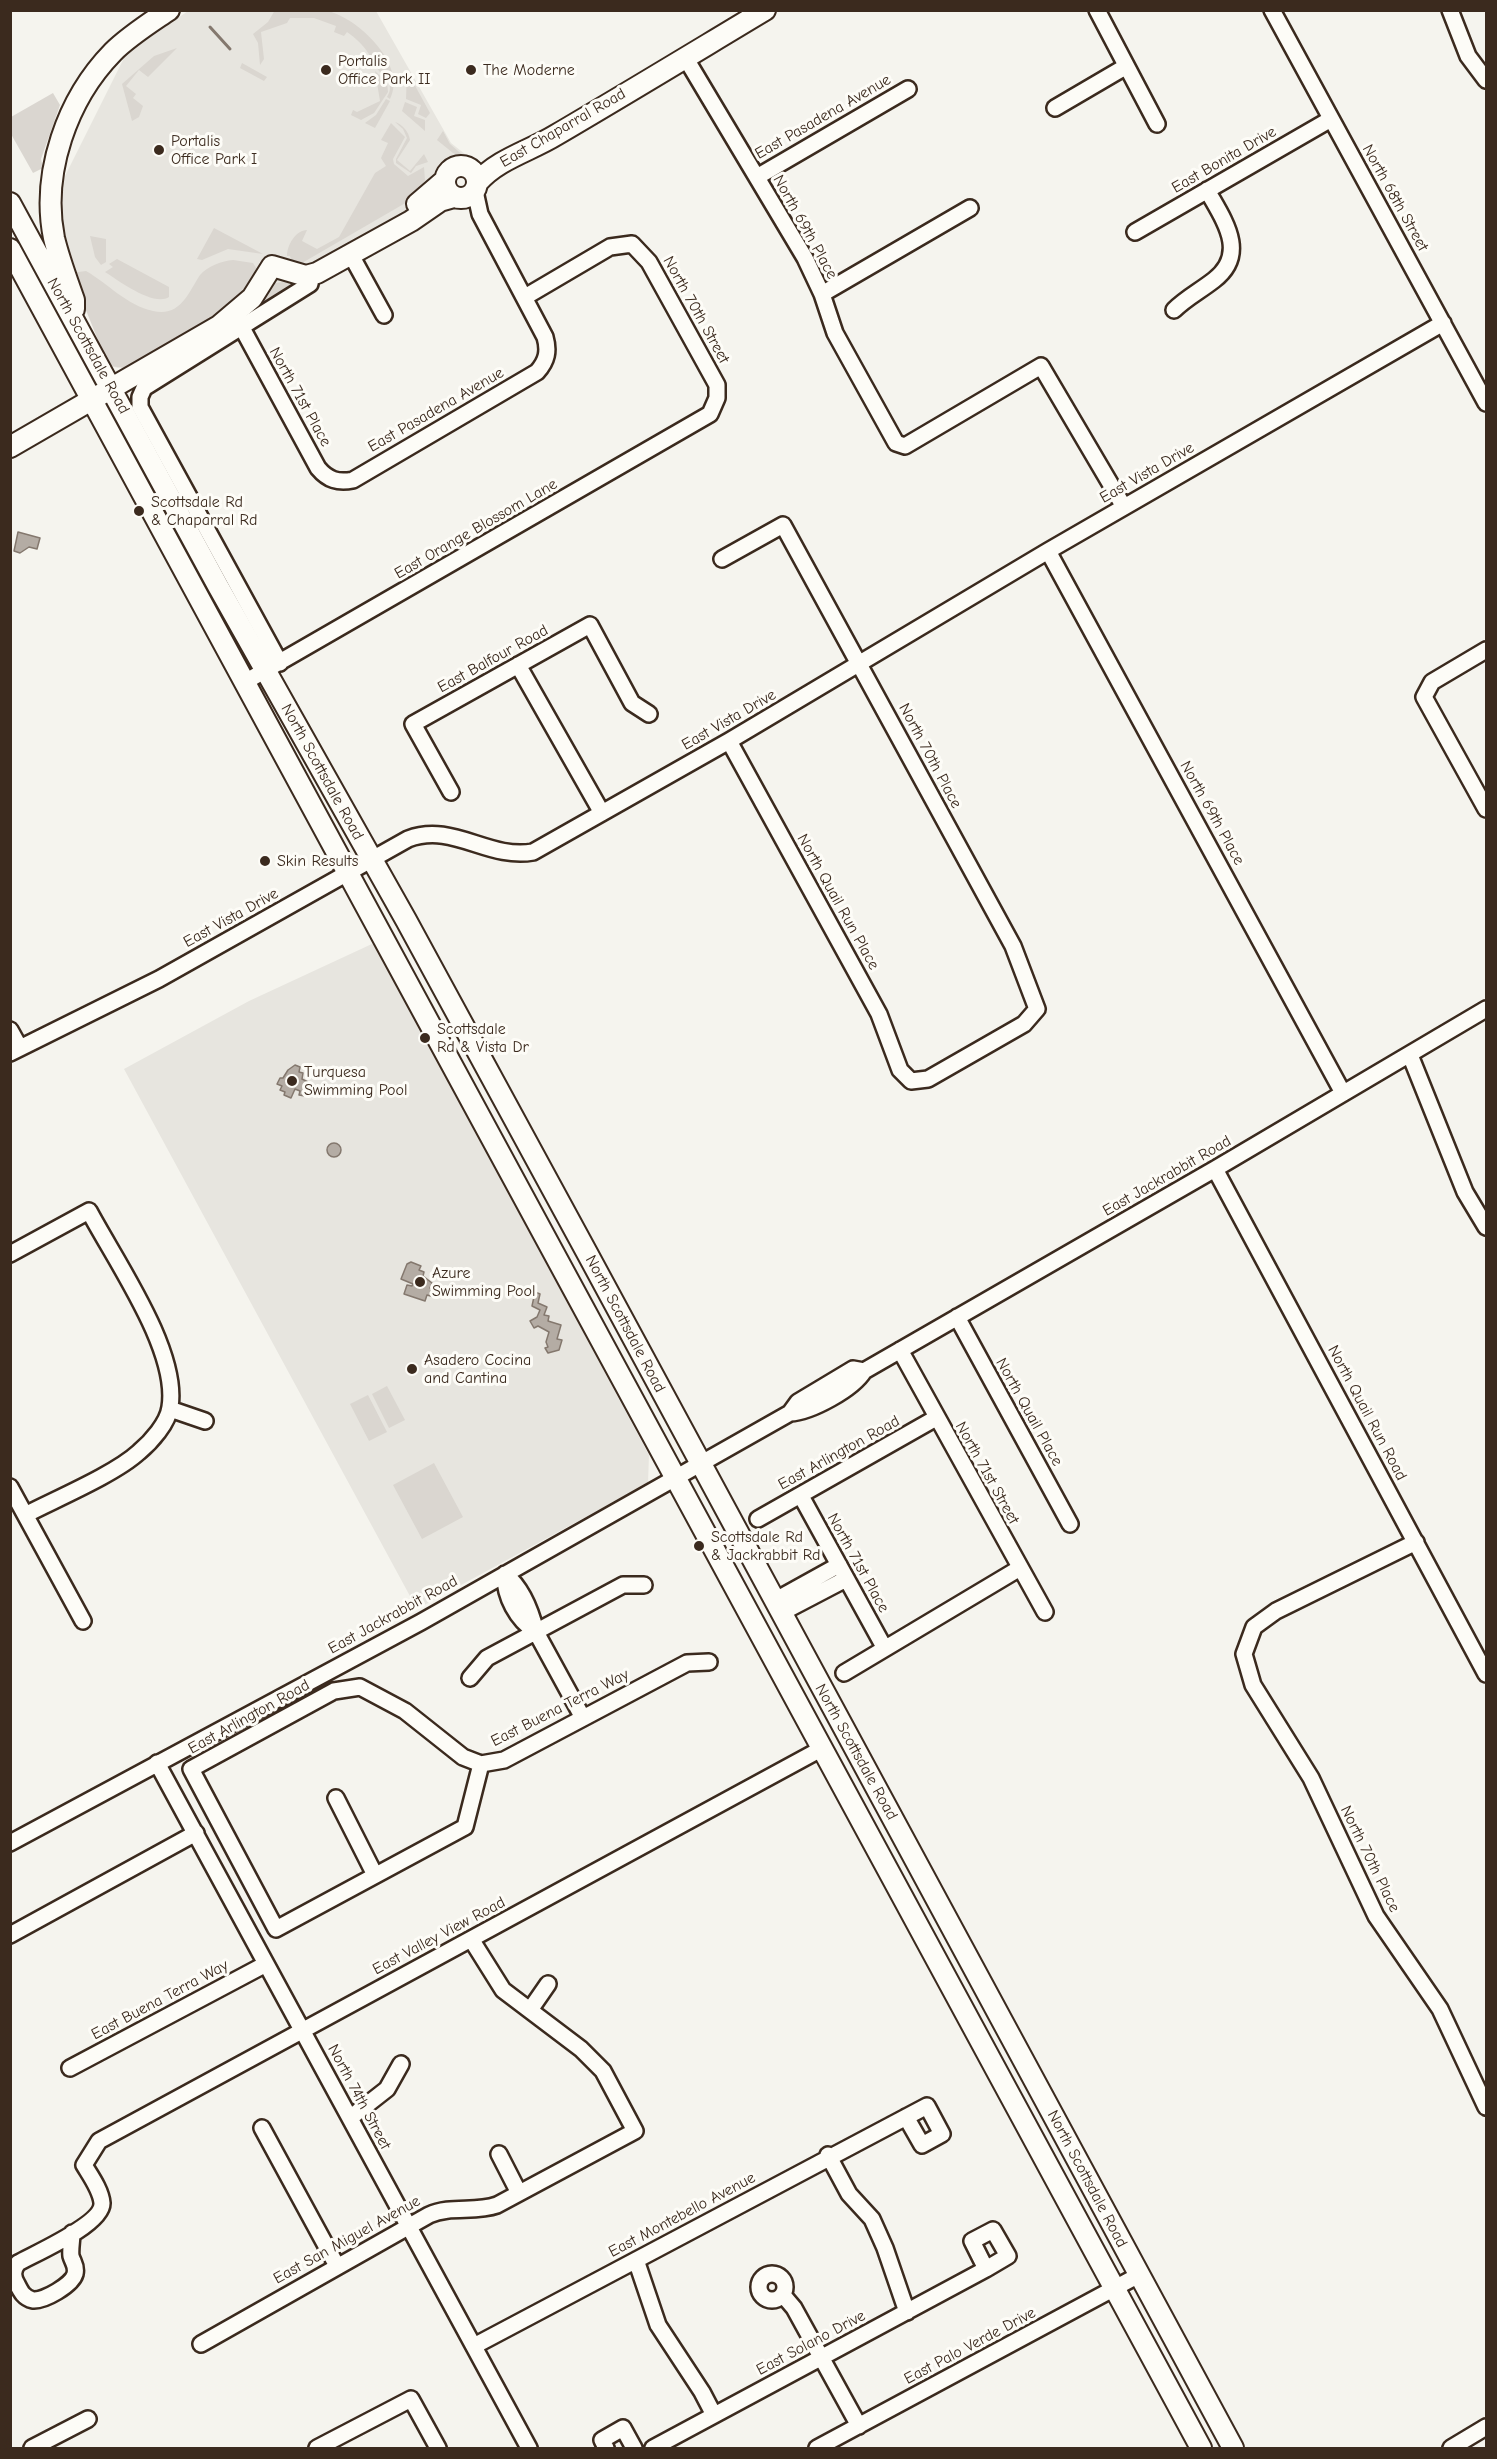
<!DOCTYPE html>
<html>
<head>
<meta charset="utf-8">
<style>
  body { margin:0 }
  #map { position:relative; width:1497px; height:2459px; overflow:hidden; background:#f5f4ee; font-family:"Comic Neue",sans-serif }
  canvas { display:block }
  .frame { position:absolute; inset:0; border:12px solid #3b2a1e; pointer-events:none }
</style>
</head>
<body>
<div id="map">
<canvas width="1497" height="2459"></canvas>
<div class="frame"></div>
</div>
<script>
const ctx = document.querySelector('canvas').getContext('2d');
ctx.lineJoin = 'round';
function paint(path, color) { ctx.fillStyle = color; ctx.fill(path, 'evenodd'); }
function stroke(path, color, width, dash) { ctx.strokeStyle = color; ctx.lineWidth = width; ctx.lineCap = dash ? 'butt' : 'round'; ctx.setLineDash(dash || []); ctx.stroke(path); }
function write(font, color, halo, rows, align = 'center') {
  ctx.font = font + ' "Comic Neue",sans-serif'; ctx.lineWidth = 6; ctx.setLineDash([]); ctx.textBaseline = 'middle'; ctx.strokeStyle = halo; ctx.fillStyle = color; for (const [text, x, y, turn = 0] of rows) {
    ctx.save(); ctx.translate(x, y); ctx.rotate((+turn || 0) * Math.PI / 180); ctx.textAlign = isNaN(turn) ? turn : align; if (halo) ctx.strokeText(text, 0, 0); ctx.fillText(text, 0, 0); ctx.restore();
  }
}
const built = new Path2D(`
  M188 11H376L451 143 475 162 461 160 445 169 440 181 444 195 150 380 133 363 118 368 111 366 106 358 70 268 57 205 65 176 126 54Z
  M374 943 649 1455 648 1483 417 1609 124 1069 249 1001Z`);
const green = new Path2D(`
  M275 10C293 10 317 6 334 13 362 23 407 66 390 99L387 97C396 83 383 78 377 68 368 52 364 44 347 32L344 36 334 32 336 26 314 18H290L287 23 261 32 264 59 260 65 258 43 253 34 268 22Z
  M177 48 148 77 139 70 126 86 136 94 133 98 143 106 139 117 132 121 122 84 154 56Z
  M242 63 267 77 264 81 240 68Z
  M375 71 387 82 388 92 374 113 361 120 351 115 353 110 357 112 380 101Z
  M407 71 430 113 426 118 418 114 421 105 406 99Z
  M53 93 60 105 41 159 43 168 33 173 11 134V117Z
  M386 99 390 101 375 128 365 123 376 115Z
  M405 102 417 107 414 116 425 120V131L402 111Z
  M395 122C402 124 409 132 410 140L397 160 410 171 424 154 428 162 416 166 411 173 396 163V159L407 138 403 129Z
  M391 123 405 137 393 159 394 164 408 176 424 167 425 180 414 198 302 263 292 262 290 256H287C287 245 296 230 307 230L302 241 317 249 339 237 375 173 386 166 381 158 388 143 381 140Z
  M443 131 450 144 466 158 453 153 437 140Z
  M214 228 263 254 228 249 202 260 197 259Z
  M90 236 106 239V262L101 265 95 257Z
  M117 259 169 287V297C154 307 119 281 105 272L113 267 109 264Z
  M233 260 253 263 258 271C247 310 159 348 124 368L111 366 104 355 71 273 86 271C107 283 128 306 153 311 181 317 188 293 200 275 208 266 222 261 233 260Z
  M282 282 301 284 136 387 270 284Z
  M387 1386 405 1420 389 1428 372 1394Z
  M368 1395 387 1432 369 1441 350 1404Z
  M434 1463 463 1517 422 1539 393 1485Z`);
const water = new Path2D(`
  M18 532 40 538 37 549 29 547 20 553 14 551Z
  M295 1065 300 1067 299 1072 303 1073 302 1079 316 1086 314 1094 307 1092 305 1096 299 1095 300 1091 295 1089 291 1098 284 1095 285 1092 280 1090 282 1086 277 1084 280 1078H283L288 1070Z
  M327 1150a7 7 0 1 1 14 0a7 7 0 1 1-14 0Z
  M411 1262 421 1266 419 1270 424 1272 423 1276 432 1283 430 1288 436 1290 434 1297 427 1295 425 1301 404 1294 407 1285 412 1286 413 1284 401 1279 407 1264Z
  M535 1292 540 1294 538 1303 547 1307 544 1315 549 1316 548 1321 561 1325 557 1339 562 1340 559 1350 548 1353 545 1348 548 1347 546 1342 549 1332 538 1326 534 1328 530 1321 537 1317 540 1310 532 1306Z`);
const stream = new Path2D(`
  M210 27 230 49`);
const minor = new Path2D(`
  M1097 10 1157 124
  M1272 10 1486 403
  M1450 10 1468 56 1486 80
  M685 57 805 258 822 294 835 333 896 443 905 446 1041 366 1124 507
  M1055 108 1125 67
  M757 177 908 89
  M1135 232 1331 119
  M351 255 384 315
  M822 294 970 208
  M1174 310C1186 298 1200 291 1214 280 1249 253 1223 219 1207 190
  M241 326 318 468C328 480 338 483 353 480L537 372C547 361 549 351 545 337L480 214 475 191
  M1048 551 1343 1093
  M722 559 783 525 1013 946 1037 1009 1024 1024 928 1079 911 1081 900 1070 879 1014 729 741
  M1486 650 1432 682 1424 697 1486 809
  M280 663 140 407V397L144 388 310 284 311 275
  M518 665 602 813
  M245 682 710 414 717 398V385L649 262 632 244 610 247 525 297
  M451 792 413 724 590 625 632 703 649 714
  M10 1030 20 1048
  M10 1053 159 979 408 839C453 822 488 860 533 852L729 741 1048 551 1443 323
  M1410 1055 1465 1192 1486 1227
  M1215 1169 1486 1674
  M10 1254 89 1211C116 1262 179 1351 170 1407 168 1423 151 1442 139 1452 115 1474 58 1498 27 1514
  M957 1317 1070 1524
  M900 1350 1045 1612
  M170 1409 205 1421
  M790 1413 798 1402 853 1369 864 1371
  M10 1487 83 1621
  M801 1496 884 1647
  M758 1519 936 1418
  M1416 1542 1276 1611 1254 1627 1244 1654 1253 1685 1311 1778 1376 1916 1440 2009 1486 2107
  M505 1574C522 1588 531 1611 536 1632L583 1718
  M505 1574C504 1596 517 1620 536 1632
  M774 1601 839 1565
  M781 1613 846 1579
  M844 1673 1020 1568
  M470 1678 487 1658 623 1585H644
  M360 1687 405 1711 463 1757 481 1764 465 1827 276 1929 191 1769 334 1691Z
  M157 1763 529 2448
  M481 1764 504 1760 687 1663 709 1662
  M336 1798 375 1875
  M10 1843 421 1622 790 1413C811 1412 853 1389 864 1371L1215 1169 1486 1009
  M10 1935 196 1833
  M530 2010 548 1984
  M70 2068 266 1964
  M350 2118 387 2089 401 2064
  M262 2128 337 2266
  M499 2154 519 2193
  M828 2155 849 2194 872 2219 885 2248 907 2312
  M993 2230 1008 2256 986 2269 972 2241Z
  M72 2233C72 2240 70 2249 71 2256 73 2263 77 2266 75 2274 72 2285 44 2301 33 2300 24 2298 21 2292 17 2284 12 2276 13 2270 18 2263 36 2253 103 2224 102 2203 101 2190 90 2175 84 2165L99 2141 821 1749
  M636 2260 658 2325 702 2392 714 2415
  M759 2287a13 13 0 1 1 26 0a13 13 0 1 1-26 0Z
  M783 2295 794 2308 859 2426
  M201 2344 429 2215C451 2205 475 2213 497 2205L635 2131 603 2071 581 2049 503 1990 471 1939
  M474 2346 927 2106 942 2134 922 2145 906 2117
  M32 2448 88 2419
  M317 2448 411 2399 438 2448
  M606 2448 602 2440 623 2428 634 2448
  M653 2448 986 2269
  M817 2448 1139 2275
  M1451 2448 1486 2427`);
const major = new Path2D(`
  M445 182a16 16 0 1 1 32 0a16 16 0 1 1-32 0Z
  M478 182C498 159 530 151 556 135 626 94 695 52 765 10
  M10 203 218 586 406 920 586 1251 1233 2448
  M417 204 445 180
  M10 249 1201 2448
  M74 309V300C67 280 59 259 54 238 41 173 67 99 113 52 129 36 150 23 169 10
  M10 447 219 326 252 298 272 266 306 276 317 273 411 221 440 201 454 197`);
const markers = [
  [326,70,6,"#3b2a1e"],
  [471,70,6,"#3b2a1e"],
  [159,150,6,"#3b2a1e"],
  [139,511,6,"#3b2a1e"],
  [265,861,6,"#3b2a1e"],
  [425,1038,6,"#3b2a1e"],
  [292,1081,6,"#3b2a1e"],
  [420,1282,6,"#3b2a1e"],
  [412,1369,6,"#3b2a1e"],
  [699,1546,6,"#3b2a1e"]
];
const poiNames = [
  ["Portalis",338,61],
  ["Office Park II",338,79],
  ["The Moderne",483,70],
  ["Portalis",171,141],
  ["Office Park I",171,159],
  ["Scottsdale Rd",151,502],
  ["& Chaparral Rd",151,520],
  ["Skin Results",277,861],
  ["Scottsdale",437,1029],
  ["Rd & Vista Dr",437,1047],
  ["Turquesa",304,1072],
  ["Swimming Pool",304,1090],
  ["Azure",432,1273],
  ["Swimming Pool",432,1291],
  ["Asadero Cocina",424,1360],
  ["and Cantina",424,1378],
  ["Scottsdale Rd",711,1537],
  ["& Jackrabbit Rd",711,1555]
];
const streetNames = [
  ["East Pasadena Avenue",823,117,-30],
  ["East Chaparral Road",563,128,-30],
  ["East Bonita Drive",1224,160,-30],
  ["North 68th Street",1395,198,61],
  ["North 69th Place",805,227,61],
  ["North 70th Street",696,310,61],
  ["North Scottsdale Road",88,346,61],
  ["North 71st Place",300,397,61],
  ["East Pasadena Avenue",436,410,-30],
  ["East Vista Drive",1147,473,-30],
  ["East Orange Blossom Lane",476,529,-30],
  ["East Balfour Road",493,659,-29],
  ["East Vista Drive",729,720,-30],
  ["North 70th Place",930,756,62],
  ["North Scottsdale Road",322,772,61],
  ["North 69th Place",1212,813,61],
  ["North Quail Run Place",838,902,61],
  ["East Vista Drive",231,918,-29],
  ["East Jackrabbit Road",1167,1176,-30],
  ["North Scottsdale Road",625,1324,62],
  ["North Quail Place",1029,1412,61],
  ["North Quail Run Road",1367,1413,62],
  ["East Arlington Road",839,1453,-29],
  ["North 71st Street",987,1473,61],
  ["North 71st Place",858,1563,61],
  ["East Jackrabbit Road",393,1615,-29],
  ["East Buena Terra Way",560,1708,-27],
  ["East Arlington Road",249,1717,-29],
  ["North Scottsdale Road",856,1752,61],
  ["North 70th Place",1370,1859,64],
  ["East Valley View Road",439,1936,-28],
  ["East Buena Terra Way",160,2000,-28],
  ["North 74th Street",359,2097,62],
  ["North Scottsdale Road",1087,2179,62],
  ["East Montebello Avenue",682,2215,-28],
  ["East San Miguel Avenue",347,2240,-29],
  ["East Solano Drive",811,2343,-28],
  ["East Palo Verde Drive",970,2346,-28]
];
paint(built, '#e7e5df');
paint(green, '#dad6d0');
paint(water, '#b4aca4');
stroke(water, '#84786e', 1.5);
stroke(stream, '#84786e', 3);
stroke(minor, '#3b2a1e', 20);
stroke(major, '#3b2a1e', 24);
stroke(minor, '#fdfcf7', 15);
stroke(major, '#fdfcf7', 20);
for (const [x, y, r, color] of markers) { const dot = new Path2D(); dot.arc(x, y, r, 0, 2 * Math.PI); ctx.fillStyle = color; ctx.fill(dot); stroke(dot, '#fdfcf7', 2); }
write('16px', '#3b2a1e', '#fdfcf7', poiNames, 'left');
write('16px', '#3b2a1e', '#fdfcf7', streetNames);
</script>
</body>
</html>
